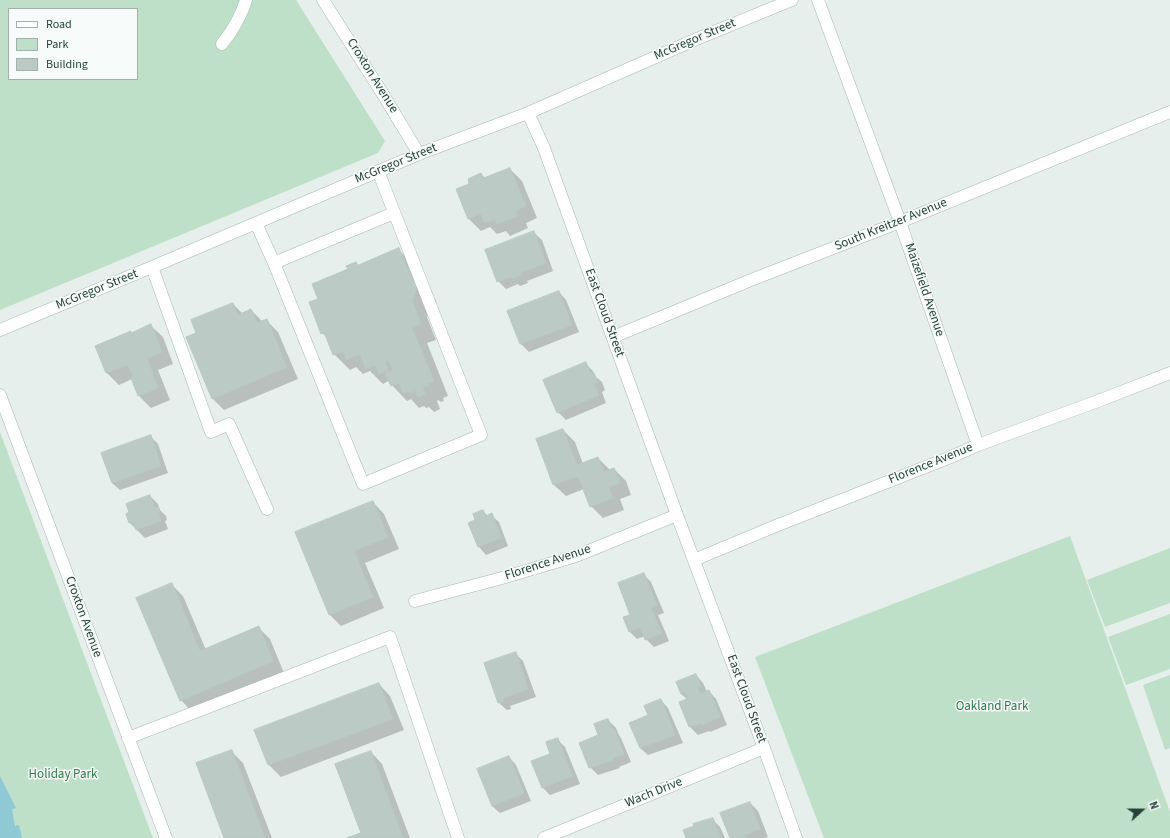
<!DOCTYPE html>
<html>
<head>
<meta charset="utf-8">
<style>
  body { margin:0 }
  #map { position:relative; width:1170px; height:838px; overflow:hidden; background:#e6efeb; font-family:"Source Sans 3",sans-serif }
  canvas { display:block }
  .legend { position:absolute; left:8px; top:8px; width:130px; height:72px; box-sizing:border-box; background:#f7fbf9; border:1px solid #a3b1ad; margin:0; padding:5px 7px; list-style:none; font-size:12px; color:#24423a }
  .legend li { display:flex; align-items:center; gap:8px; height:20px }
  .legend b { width:20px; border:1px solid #a3b1ad }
  .north { position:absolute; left:1122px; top:790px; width:40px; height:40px; -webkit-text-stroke:3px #f7fbf9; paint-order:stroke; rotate:69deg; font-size:11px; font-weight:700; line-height:16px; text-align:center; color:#24423a }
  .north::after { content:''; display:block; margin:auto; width:14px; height:18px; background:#24423a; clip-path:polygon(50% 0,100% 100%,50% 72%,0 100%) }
</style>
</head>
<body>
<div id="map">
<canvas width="1170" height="838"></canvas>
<ul class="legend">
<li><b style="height:5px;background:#fff"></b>Road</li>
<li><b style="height:11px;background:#bfe0c8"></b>Park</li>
<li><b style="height:11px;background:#bbcac4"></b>Building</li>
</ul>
<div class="north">N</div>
</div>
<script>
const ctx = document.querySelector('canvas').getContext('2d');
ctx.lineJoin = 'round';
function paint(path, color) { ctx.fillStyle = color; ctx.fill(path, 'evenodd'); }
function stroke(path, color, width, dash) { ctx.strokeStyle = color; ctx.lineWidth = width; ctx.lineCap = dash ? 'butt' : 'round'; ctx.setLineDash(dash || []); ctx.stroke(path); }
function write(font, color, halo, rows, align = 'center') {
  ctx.font = font + ' "Source Sans 3",sans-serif'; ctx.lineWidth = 3; ctx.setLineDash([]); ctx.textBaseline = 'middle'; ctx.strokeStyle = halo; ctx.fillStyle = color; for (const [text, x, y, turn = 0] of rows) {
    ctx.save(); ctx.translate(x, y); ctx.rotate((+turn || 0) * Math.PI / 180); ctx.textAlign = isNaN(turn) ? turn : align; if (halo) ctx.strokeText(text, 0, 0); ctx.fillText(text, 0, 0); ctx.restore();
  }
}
const green = new Path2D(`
  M0 0H296L385 141 378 153 0 310ZM9 9H137V79H9Z
  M0 432 153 838H0Z
  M1070 536 1170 812V838H824L755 657Z
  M1170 548V603L1105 627 1087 580Z
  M1170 614V669L1126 685 1108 637Z
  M1170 675V748L1165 750 1143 685Z`);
const water = new Path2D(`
  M0 776 16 808 12 809 15 826 19 825 22 838H0Z`);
const shadow = new Path2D(`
  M510 169 522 181 537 218 526 223 528 228 510 236 506 231 497 234 490 227 481 231 469 219 457 190 471 184 481 174 485 178Z
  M534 233 542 240 553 271 527 281 528 283 520 286 518 284 506 289 498 281Z
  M399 250 414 265 428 283 436 301 429 304 430 307 427 317 436 340 427 343 448 396 443 398 444 401 441 402 438 400 437 401 440 409 434 412 429 407 426 408 424 406 419 408 411 399 407 401 388 381 383 384 370 371 363 374 356 367 350 370 334 354 328 338 322 333 319 299 359 266Z
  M559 292 566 300 579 332 529 352 521 344 508 312Z
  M233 304 243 314 251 310 263 322 266 320 278 332 298 379 224 410 212 398 198 333Z
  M151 326 163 337 173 364 158 370 170 400 151 408 139 396 132 379 119 385 107 373 96 347 131 332 132 334Z
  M586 364 593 371 595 376 602 382 605 390 602 392 606 403 566 420 558 412Z
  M563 430 575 442 583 464 598 458 610 470 614 469 626 481 631 495 620 499 624 510 603 518 591 506 584 489 566 496 554 485 537 440Z
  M150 436 158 444 168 473 120 490 112 483Z
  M150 496 158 504 160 510 166 516 167 520 165 521 168 529 145 538 130 523Z
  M373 502 384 514 399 549 365 563 384 608 341 626 329 614Z
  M483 511 488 516 491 515 499 522 508 546 486 555 479 547 476 521Z
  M643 574 651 582 664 613 658 615 669 641 654 647 646 639 645 636 637 639 629 631Z
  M171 584 183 596 206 650 259 628 270 639 284 673 192 712 181 700Z
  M515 653 523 661 536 697 510 706 511 709 507 710 499 703Z
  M696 675 703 683 707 692 709 691 716 699 727 725 710 732 709 731 698 735 690 727 681 703 688 700 681 694Z
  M379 684 390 696 404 730 281 777 269 765 256 730Z
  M661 700 668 708 683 743 648 755 640 748 649 716Z
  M608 720 616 728 619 735 621 738 631 762 619 767 620 768 598 775 590 767Z
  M557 739 565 747 580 784 550 795 543 788 552 755Z
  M231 751 243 763 272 838H225Z
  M371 752 382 764 410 838H349L362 833Z
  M509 757 516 765 531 801 500 813 492 806Z
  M750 803 758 811 768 837 764 838H731Z
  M712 819 720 827 725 838H687Z`);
const building = new Path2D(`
  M510 168 526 206 515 211 517 216 497 224 495 219 485 223 481 214 468 219 456 189 469 184 468 179 481 173 483 178Z
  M534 231 546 263 520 273 521 275 512 279 511 277 497 282 485 250Z
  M399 248 407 269 413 267 421 286 415 289 416 291 412 301 421 324 412 328 434 381 428 383 429 386 424 387 423 385H422L425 394 418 397 414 388 413 389 414 392 410 393 408 391 403 393 399 383 391 386 385 373 393 370 388 360 385 361 388 370 379 374 375 365 366 369 360 354 346 360 343 351 333 355 324 332 321 334 309 302 318 299 312 284 348 269 346 266 356 262 358 265Z
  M559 291 572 325 520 344 507 311Z
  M233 303 238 315 251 309 257 323 267 319 287 367 212 399 186 337 196 333 191 320Z
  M151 324 162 352 147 358 158 388 138 396 131 378 133 377 128 365 106 373 95 346 131 331V333Z
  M586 362 591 374 594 373 598 382 594 384 599 395 557 413 543 380Z
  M563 429 577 465 598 457 604 472 614 468 620 483 609 487 613 498 590 507 578 476 553 485 536 439Z
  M151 435 161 466 112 483 101 453Z
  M150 495 155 508 158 507 160 513H158L161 521 136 530 133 522 129 523 126 514 129 512 126 504Z
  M373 501 388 537 354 551 373 597 329 615 295 532Z
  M483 510 486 516 492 513 501 538 478 547 468 523 475 520 473 514Z
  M644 573 657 605 651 608 662 633 645 640 640 627 629 632 623 617 630 615 618 583Z
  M172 583 200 651 259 626 273 661 180 701 136 598Z
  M516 652 528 689 503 698 504 701 498 703 484 663Z
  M696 674 701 686 697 688 700 694 709 690 720 717 702 725 701 723 689 727 679 702 687 699 685 692 681 694 676 682Z
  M379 683 393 719 268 765 254 730Z
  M661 699 675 735 640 748 629 723 648 715 644 706Z
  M608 719 612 729H614L624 754 612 759 613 760 589 768 579 743 598 735 594 724Z
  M558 738 572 776 542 788 531 761 550 754 546 742Z
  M232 750 265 838H224L196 763Z
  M371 751 403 838H346L361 833 335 764Z
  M509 756 524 793 492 806 477 769Z
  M750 802 760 829 745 835 746 838H730L720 813Z
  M713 818 721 838H686L683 830 694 826 693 824Z`);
const minor = new Path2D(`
  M323 0 384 96 419 154
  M818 0 900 222 978 445
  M222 44C233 30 241 17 246 0
  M528 113 544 148 677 515 764 748 796 838
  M256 223 274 263 363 484 481 435 378 171
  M274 263 394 213
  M152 267 211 432 229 424 267 509
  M0 330 152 267 419 154 528 113 699 38 792 0
  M613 337 751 280 900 222 1170 112
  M0 395 166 838
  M694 560 778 525 951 457 978 445 1098 401 1170 373
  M415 601 502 578 576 556 677 515
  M128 738 390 637 458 838
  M544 838 764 748`);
const streetNames = [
  ["McGregor Street",695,40,-23],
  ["Croxton Avenue",372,76,58],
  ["McGregor Street",396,164,-22],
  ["South Kreitzer Avenue",891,225,-22],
  ["McGregor Street",97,290,-22],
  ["Maizefield Avenue",924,290,71],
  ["East Cloud Street",604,313,70],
  ["Florence Avenue",931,464,-22],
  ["Florence Avenue",548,563,-18],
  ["Croxton Avenue",83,617,70],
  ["East Cloud Street",746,699,70],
  ["Wach Drive",654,793,-22]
];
const parkNames = [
  ["Oakland Park",992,707],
  ["Holiday Park",63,775]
];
paint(green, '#bfe0c8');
paint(water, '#8ec9d4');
paint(shadow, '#0003');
paint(building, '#bbcac4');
stroke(building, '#b8c9c2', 1);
stroke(minor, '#a8b8b2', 13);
stroke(minor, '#fff', 12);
write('13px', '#24423a', '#f7fbf9', streetNames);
write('13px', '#2d7a4b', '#f7fbf9', parkNames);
</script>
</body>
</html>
